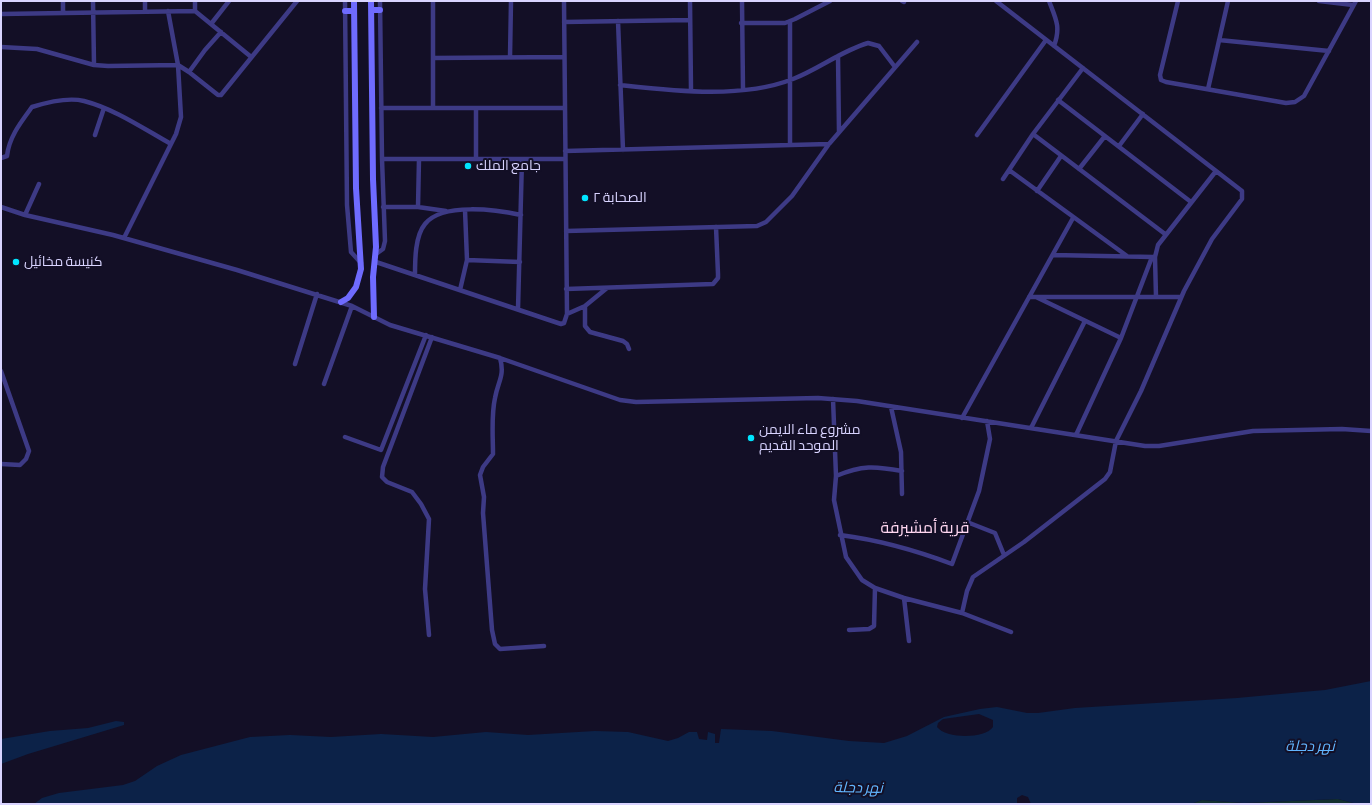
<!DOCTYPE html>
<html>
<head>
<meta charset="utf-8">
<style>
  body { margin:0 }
  #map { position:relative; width:1372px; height:805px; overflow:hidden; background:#130f26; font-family:"Alegreya Sans",sans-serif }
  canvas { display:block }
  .frame { position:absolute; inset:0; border:2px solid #d9d4ff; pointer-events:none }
</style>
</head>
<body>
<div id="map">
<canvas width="1372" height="805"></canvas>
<div class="frame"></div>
</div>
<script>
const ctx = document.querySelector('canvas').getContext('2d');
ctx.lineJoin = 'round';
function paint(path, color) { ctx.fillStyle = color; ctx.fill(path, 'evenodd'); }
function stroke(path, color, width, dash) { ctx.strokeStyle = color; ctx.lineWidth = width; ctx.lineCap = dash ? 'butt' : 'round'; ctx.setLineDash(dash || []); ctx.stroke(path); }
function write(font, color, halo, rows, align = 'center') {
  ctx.font = font + ' "Alegreya Sans",Cairo,sans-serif'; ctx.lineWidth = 4; ctx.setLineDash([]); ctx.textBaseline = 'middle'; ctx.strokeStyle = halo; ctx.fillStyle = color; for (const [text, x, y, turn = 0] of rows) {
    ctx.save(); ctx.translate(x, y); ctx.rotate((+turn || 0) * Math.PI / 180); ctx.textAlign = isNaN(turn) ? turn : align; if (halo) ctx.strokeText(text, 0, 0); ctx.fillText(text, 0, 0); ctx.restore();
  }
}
const green = new Path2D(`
  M1338 799 1357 804H1191L1202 800 1244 803Z`);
const water = new Path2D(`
  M1371 681V804H1357L1338 799 1244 803 1202 800 1191 804H1031L1028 797 1022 795 1017 798V804H34L42 798 59 793 123 785 135 781 157 766 181 755 250 737 290 735 331 737 381 734 433 737 486 732 528 735 595 731 628 732 668 741 678 738 689 732H697L699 739 707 740 708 732 715 734V743H719L721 729 772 731 849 741 884 743 907 736 944 717 980 709 997 707 1027 713H1038L1075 708 1237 698 1302 692 1325 690ZM979 714 993 720V727C985 739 946 739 937 727L938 723 943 719Z
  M116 721 124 722V725L28 754 1 764V739L50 731 88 728Z`);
const street = new Path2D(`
  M63 1V13
  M93 1 94 65
  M145 1V12
  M195 1V11
  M345 1 347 205 351 252 361 263
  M690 1 691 90
  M742 1 743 90
  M902 1 904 2
  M1049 1C1056 19 1061 27 1054 46
  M1178 1 1160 75 1161 80 1166 82 1286 103 1295 102 1304 96 1356 1
  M1319 1 1353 5
  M1 14 195 11 250 56
  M618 21 623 150
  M790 21V145
  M564 22 690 20
  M741 23H785L795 19 830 1
  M211 24 229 1
  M1219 40 1329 51
  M1 47 37 49 94 65 108 66 178 65 189 72 205 50 221 32
  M838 56 839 132
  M510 57 511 1
  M433 58 564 57
  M189 72 218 95H221L297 1
  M620 85C675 91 742 99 793 79 819 69 841 51 868 43L879 46 895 67
  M1208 89 1228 1
  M1058 100 1191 202
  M381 108H565
  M433 108V1
  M1033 134 1165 234
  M95 135 104 108
  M977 135 1046 40
  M1119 146 1143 114
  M565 151 829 144
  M1 158 7 156C9 137 21 122 32 107 48 102 68 97 84 101 115 109 144 129 171 144
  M382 159H565
  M419 159 418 207 446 211
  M476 159V108
  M1079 169 1105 136
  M1009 170 1127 256
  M1003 179 1033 134 1083 68
  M1037 191 1061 156
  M1 207 25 215 113 235 237 270 352 306 390 325 500 358C505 376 498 381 495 398 491 416 493 436 493 454L483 467 480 475 484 497 483 513 492 630 495 644 500 649 544 646
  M383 207H418
  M25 215 39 184
  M566 231 757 226 766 222 792 196 829 144 917 42
  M124 238 176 134 181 117 178 65 168 11
  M376 254 383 249 385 241 382 159 380 1
  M1053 255 1153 257
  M467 260 520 262
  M376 262 561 324 564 323 567 314 564 1
  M415 275C415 260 415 236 425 224 442 202 498 210 521 215
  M566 289 713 284 718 278V274L716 227
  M460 290 467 260 465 210
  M1029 297H1181
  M1036 297 1121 338
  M1156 297 1155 257 1158 245 1216 171
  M585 306V326L590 332 623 341 627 344 629 349
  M518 309 522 159
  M567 314 585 306 607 288
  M500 358 620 400 636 402 818 398 857 401 1145 446H1159L1253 431 1342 429 1371 431
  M295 364 317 294
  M1 371 29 451 26 459 20 465 1 464
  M324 384 352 306
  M833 399 836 476 834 500 846 557 862 580 875 588 904 598 962 613 967 591 973 577 1024 542 1105 479 1110 472 1116 441 1141 391 1184 291 1212 239 1242 199V191L996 1
  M891 407 901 452 902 494
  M962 418 1073 218
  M1031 428 1085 321
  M1076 435 1121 338 1152 257
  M345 437 381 450 426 335
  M836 476C862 465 875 466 902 471
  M967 522 995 533 1004 555
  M840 535C879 540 915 550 952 564L979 491 990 439 987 421
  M904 598 909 641
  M962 613 1011 632
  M849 630 869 629 874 626 875 588
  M429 635 425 589 429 519 421 504 412 492 387 482 382 477 383 467 432 337`);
const secondary = new Path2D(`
  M371 1 373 179 376 247 373 277 374 317
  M372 10H380
  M345 11H354
  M341 302 348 298 356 287 361 269 356 188 354 1`);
const markers = [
  [468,166,4,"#00e5ff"],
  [585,198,4,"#00e5ff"],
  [16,262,4,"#00e5ff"],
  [751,438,4,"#00e5ff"]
];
const poiNames = [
  ["جامع الملك",476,166],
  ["الصحابة ٢",593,198],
  ["كنيسة مخائيل",24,262],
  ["مشروع ماء الايمن",759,430],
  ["الموحد القديم",759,446]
];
const waterNames = [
  ["نهر دجلة",1310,746],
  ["نهر دجلة",858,788,1]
];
const quarterNames = [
  ["قرية أمشيرفة",925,528]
];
paint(green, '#12302f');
paint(water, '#0c2248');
stroke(street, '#3d3a85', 4.5);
stroke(secondary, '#6f6bff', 6);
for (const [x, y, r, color] of markers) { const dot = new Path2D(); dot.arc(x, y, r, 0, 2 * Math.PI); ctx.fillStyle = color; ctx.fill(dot); stroke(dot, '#130f26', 1.5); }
write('14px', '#d9d4ff', '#130f26', poiNames, 'left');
write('italic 15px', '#62b6ff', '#130f26', waterNames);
write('16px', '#ffd6f0', '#130f26', quarterNames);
</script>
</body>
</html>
